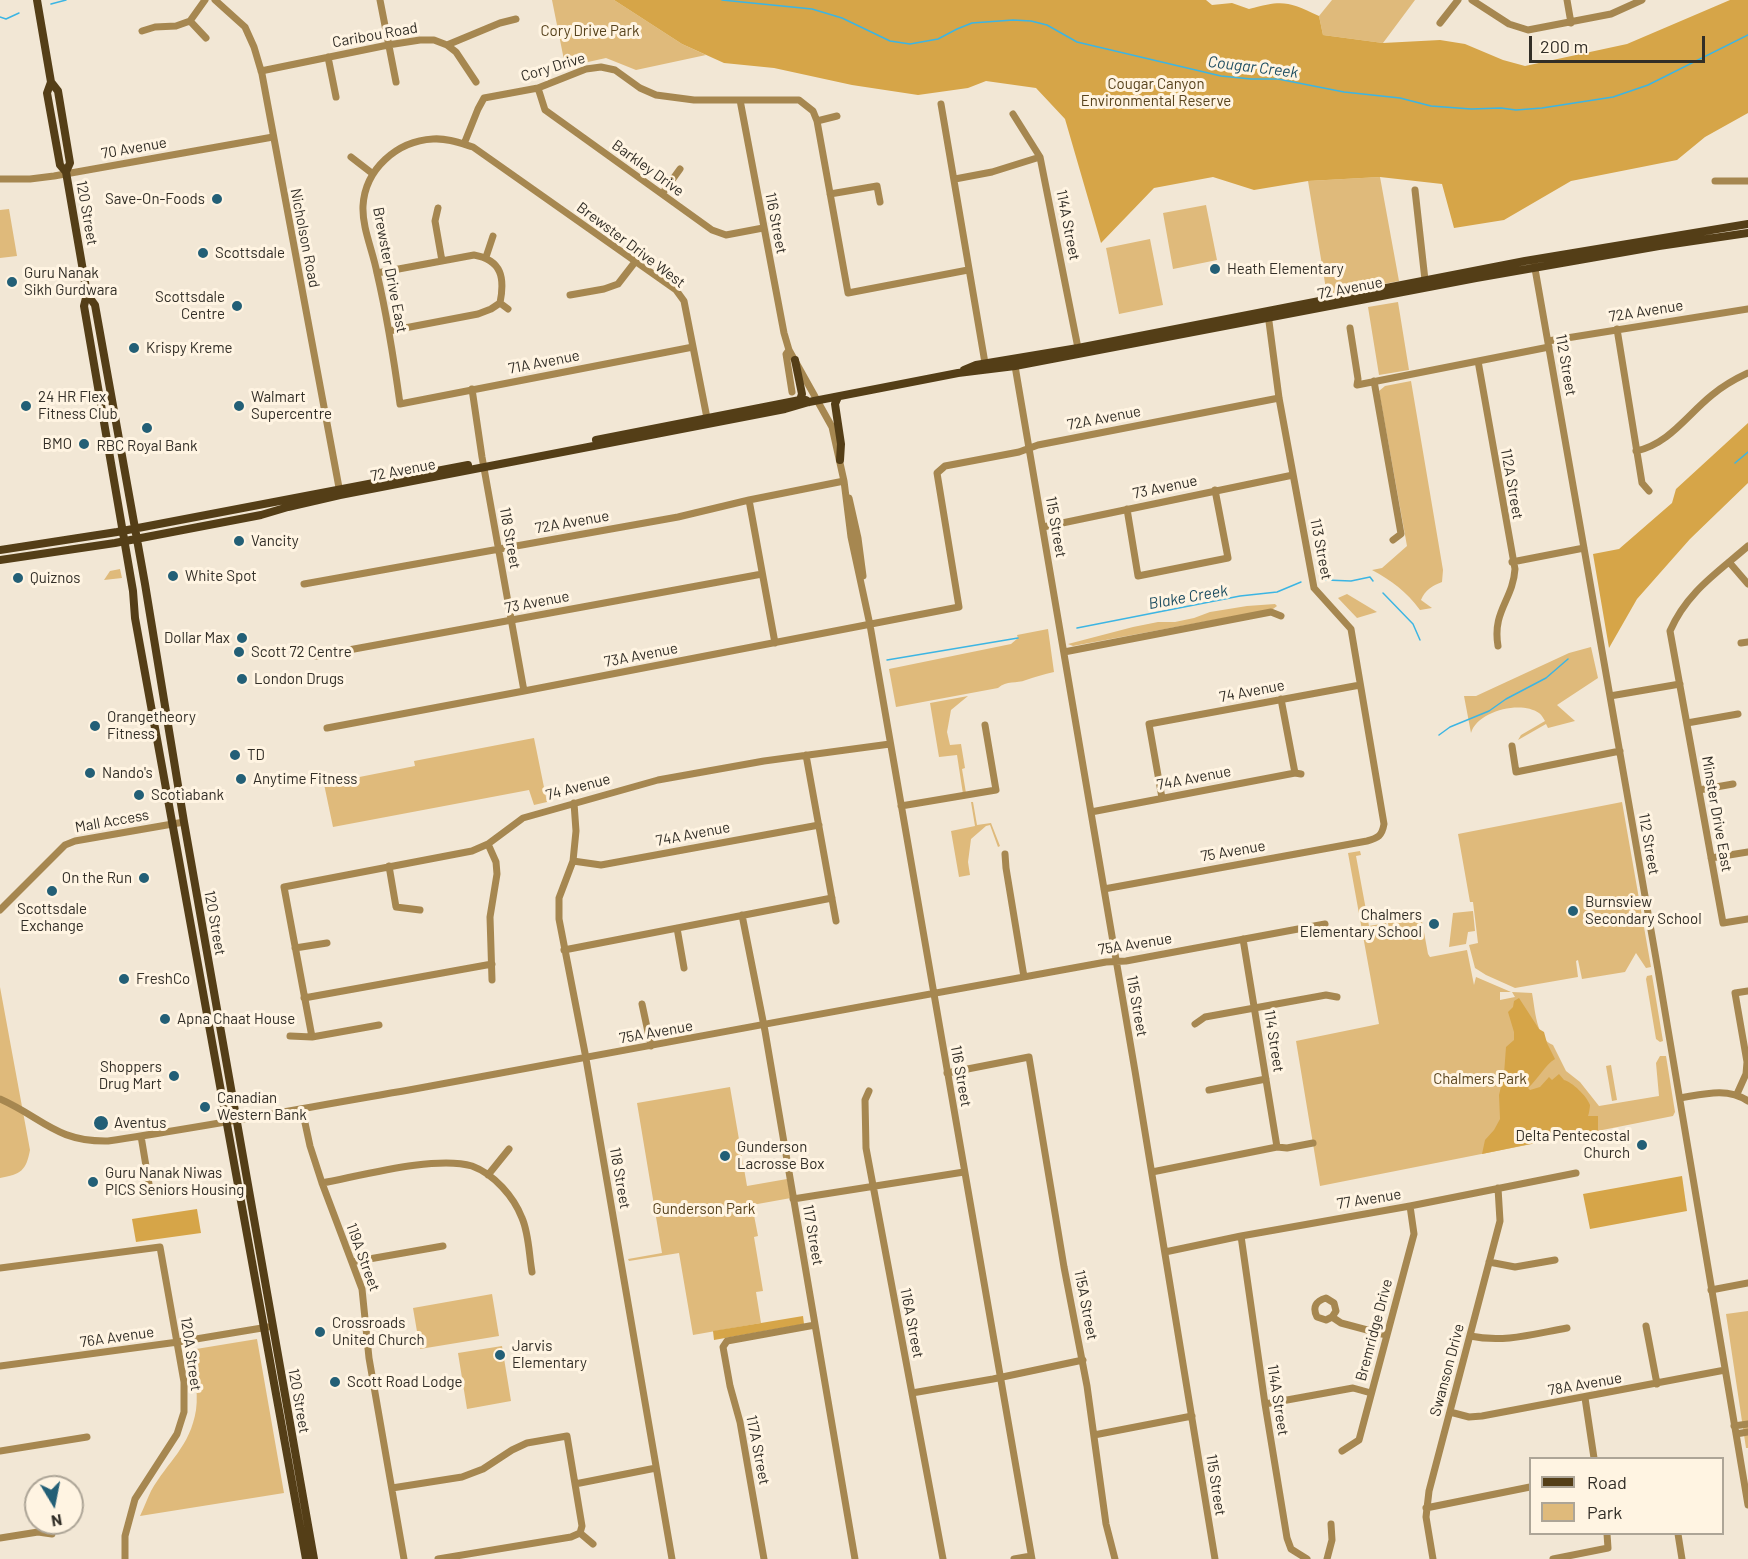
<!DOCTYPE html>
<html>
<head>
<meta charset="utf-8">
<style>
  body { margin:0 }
  #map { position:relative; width:1748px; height:1559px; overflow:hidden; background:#f2e7d5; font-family:Barlow,sans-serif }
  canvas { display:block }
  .legend { position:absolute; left:1529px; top:1457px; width:195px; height:78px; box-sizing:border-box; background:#fff4e2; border:2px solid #ada597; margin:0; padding:8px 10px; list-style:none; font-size:18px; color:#322e27 }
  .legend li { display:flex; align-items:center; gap:12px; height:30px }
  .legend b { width:30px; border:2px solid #ada597 }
  .north { position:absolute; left:24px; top:1475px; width:60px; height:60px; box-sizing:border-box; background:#fff4e2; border:2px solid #ada597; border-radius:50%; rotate:170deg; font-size:16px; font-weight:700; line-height:24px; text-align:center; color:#322e27 }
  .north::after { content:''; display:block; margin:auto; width:21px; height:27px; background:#235f76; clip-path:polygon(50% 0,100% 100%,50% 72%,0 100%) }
  .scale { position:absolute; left:1529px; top:36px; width:176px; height:27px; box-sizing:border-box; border:3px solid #322e27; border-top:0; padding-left:8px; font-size:18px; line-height:21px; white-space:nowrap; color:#322e27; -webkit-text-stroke:4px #fff4e2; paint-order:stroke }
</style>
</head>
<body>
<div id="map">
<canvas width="1748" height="1559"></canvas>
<ul class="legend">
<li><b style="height:8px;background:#543e17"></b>Road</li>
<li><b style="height:16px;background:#dfba7b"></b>Park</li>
</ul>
<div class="north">N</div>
<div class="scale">200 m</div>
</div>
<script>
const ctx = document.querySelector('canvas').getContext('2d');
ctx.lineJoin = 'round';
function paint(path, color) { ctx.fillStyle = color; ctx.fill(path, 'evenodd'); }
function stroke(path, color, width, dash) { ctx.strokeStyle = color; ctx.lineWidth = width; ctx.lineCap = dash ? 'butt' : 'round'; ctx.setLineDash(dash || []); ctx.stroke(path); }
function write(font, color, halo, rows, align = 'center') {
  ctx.font = font + ' Barlow,sans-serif'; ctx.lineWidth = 6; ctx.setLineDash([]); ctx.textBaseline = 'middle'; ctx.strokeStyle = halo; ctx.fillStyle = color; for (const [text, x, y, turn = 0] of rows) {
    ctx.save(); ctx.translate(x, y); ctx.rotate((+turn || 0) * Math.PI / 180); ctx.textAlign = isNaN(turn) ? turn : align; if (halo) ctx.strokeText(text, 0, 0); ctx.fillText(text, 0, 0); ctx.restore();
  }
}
const green = new Path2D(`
  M552 0H614L682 44 706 55 636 70 606 58 579 64 566 70Z
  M1332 0H1415L1383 43 1323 35 1319 16Z
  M1380 177 1399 281 1327 295 1308 181Z
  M1206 205 1217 260 1173 269 1163 213Z
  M9 209 17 256 0 258V210Z
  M1150 239 1163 305 1119 314 1106 248Z
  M1398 302 1409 370 1379 375 1368 307Z
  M1411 381 1443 570 1442 582C1432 586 1425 590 1421 600L1432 608 1420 610C1406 591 1392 581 1372 570L1382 568 1407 546 1379 391 1385 386Z
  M120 569 122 578 104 580 110 571Z
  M1347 594 1377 612 1357 618 1338 598Z
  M1275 604 1277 606 1273 609 1073 646 1068 644 1133 627 1158 622H1175L1194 618 1210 612 1247 606Z
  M1048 629 1054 672C1044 674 1035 677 1026 680 1016 684 1007 680 998 688L896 707 889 669 1011 644 1018 638 1017 635Z
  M1591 647 1598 678 1557 705 1575 721 1548 728 1546 724 1518 740 1521 735 1545 721C1543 718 1542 715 1539 713 1521 700 1477 711 1471 733L1464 696H1476L1569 653Z
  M968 696 951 710 947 732 950 745 961 744 965 768 962 769 966 793 963 794 957 755 939 757 930 703Z
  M534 738 547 802 534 805 529 790 333 827 324 784 415 766 414 761Z
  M971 802H973L977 825 991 823 1000 846 998 847 990 825 986 826 971 839 968 862 970 875 959 877 951 831 975 826Z
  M1622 802 1651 967 1646 968 1636 953 1625 972 1582 979 1578 960 1576 961 1578 977 1515 988 1486 975 1475 968 1469 945 1478 943 1473 902H1470L1458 834Z
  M1360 851 1361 855 1356 856 1369 926 1386 923 1391 938 1388 923 1421 916 1428 954 1430 957 1467 950 1474 985 1476 977 1511 992H1500V1000L1515 997 1512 992 1532 993C1535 1008 1536 1039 1553 1045L1566 1071 1580 1082 1599 1106 1659 1096 1656 1063 1660 1056H1666L1675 1112 1673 1116 1320 1186 1296 1041 1379 1024 1348 853Z
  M1473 911 1475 931 1468 932 1466 944 1449 947 1453 913Z
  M1652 975 1663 1041 1660 1042 1656 1039 1646 979 1647 976Z
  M0 987 30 1150C26 1171 21 1174 0 1178Z
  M1611 1065 1617 1100 1612 1101 1606 1066Z
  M730 1087 747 1186 787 1179 791 1198 752 1205 758 1236 754 1237 763 1291 756 1292 761 1323 693 1335 679 1253 629 1261 628 1259 662 1253 637 1103Z
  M492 1294 499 1336 420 1349 413 1308Z
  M1748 1311V1448H1746L1726 1314Z
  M257 1339 284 1493 140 1516C144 1508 147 1499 151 1491 168 1461 190 1447 196 1410 199 1390 193 1369 190 1350Z
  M502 1346 511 1401 467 1409 458 1353Z`);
const forest = new Path2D(`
  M614 0H1206L1212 5 1232 3 1249 9C1283 0 1287 1 1319 16L1323 35 1383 43 1440 40 1465 44 1503 60 1525 66 1627 44 1730 0H1748V113L1705 137 1677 160 1571 181 1504 220 1454 228 1442 184 1380 177 1308 181 1254 190 1213 177 1154 188 1101 243 1065 119 1036 88 986 81 968 88 918 95 852 85 774 68 724 63 682 44Z
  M1748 423V483L1690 539 1637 599 1609 648 1593 554 1619 549 1672 503 1676 489Z
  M1519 998 1539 1029 1544 1032 1547 1043 1555 1059C1545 1065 1538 1079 1528 1088L1530 1090 1540 1087 1549 1077 1552 1080 1559 1074 1564 1080C1572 1082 1587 1096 1590 1105 1590 1107 1589 1114 1588 1116H1598V1130L1482 1154 1485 1140 1494 1130 1500 1119 1499 1095 1504 1074 1506 1047 1514 1040V1032L1508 1012 1513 1007 1514 1001Z
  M1682 1176 1687 1211 1590 1229 1583 1194Z
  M197 1209 201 1233 136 1242 132 1219Z
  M803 1316 804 1324 714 1340 713 1331Z`);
const stream = new Path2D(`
  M722 0 812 9 842 18 890 41 910 44 938 39 957 29 972 23 1013 20 1031 21 1047 25 1077 42 1221 76 1251 79H1278L1344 92 1400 98 1431 106 1471 109 1501 108 1516 110 1542 108 1613 97 1648 85 1748 35
  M51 4 66 0
  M0 17 6 19 19 13
  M1735 463 1748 452
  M1326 580 1351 581 1370 577 1373 581
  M1383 593 1413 624 1420 640
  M1077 628 1240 596 1277 592 1301 582
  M887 660 1018 638
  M1439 735 1450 727 1489 711 1506 699 1546 678 1568 659`);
const minor = new Path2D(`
  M215 0 245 27 254 47 262 74 340 493
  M380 0 396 82
  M1472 0 1509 24 1528 30 1611 14 1642 0
  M1567 0 1571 23
  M190 21 206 38
  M1440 23 1458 0
  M142 31 155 27 176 26 190 21 205 0
  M447 45 500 23 516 19
  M328 57 336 97
  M261 71 388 45 420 40H434L447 45 456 52 476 82
  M538 88 545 110 712 230 726 235 763 228
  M740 100 784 333 789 350 832 427 844 481 851 537 870 625 1032 1559
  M941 104 985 363
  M1013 114 1040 157 1078 348
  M817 121 837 116
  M464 144 478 109 484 98 538 88 586 69 601 67 615 70 640 88 656 95 694 100H799L813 111 817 121 848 293 968 270
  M351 157 373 174
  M0 179H30L54 176 273 137
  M955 179 992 172 1040 157
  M1715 181H1748
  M1415 190 1425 280
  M662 194 680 169
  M830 194 877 186 880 202
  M438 208 435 221 442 261
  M486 257 493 236
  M1534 263 1658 970 1748 1505
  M377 273 474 255C502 260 505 278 500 303L491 309 478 314 389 331
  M570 295 604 289 618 284 635 262
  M500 303 508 309
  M1350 328 1358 379 1357 385 1549 347
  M1617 329 1642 483 1649 491
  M1548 341 1748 309
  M693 347 400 404C394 360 387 316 377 273 373 251 362 228 363 206 365 169 397 141 433 139 447 138 460 143 473 147L676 290 684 301 707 418
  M789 350 786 354 792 392
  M1478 361 1515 569C1513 600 1492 611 1498 646
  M1017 364 1015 366 1135 1071 1215 1559
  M1374 381 1401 534 1393 540
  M472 389 482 457 524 691
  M1636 451C1669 444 1687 415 1712 395 1723 386 1735 379 1748 373
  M849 498 858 538 863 576
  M749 500 775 643
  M1127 509 1138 576 1228 558 1215 490
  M1043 527 1293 475
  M1748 546C1717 573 1687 592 1670 631L1723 923 1748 919
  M1512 562 1584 548
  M1729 562 1748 584
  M304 584 678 517 749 500 844 481
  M1741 643 1748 642
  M1064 652 1271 612 1281 616
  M316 656 762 574
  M1610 696 1680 684
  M1281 699 1295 773
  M1687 723 1738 714
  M327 728 524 691 959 607 937 473 945 466 1019 452 1038 445 1279 398
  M1512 746 1516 772 1620 751
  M806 755 836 921
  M1699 790 1733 784
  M1162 798 1149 724 1360 685
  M574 803 576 831 573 861 559 898V919L585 1053 672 1559
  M901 806 996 790 985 725
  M1091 812 1295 773 1301 774
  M488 844 496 862 497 874 490 917 492 980
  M1005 854 1006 868 1024 977
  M1711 858 1748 852
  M573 861 601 865 819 825
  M389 866 396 907 420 910
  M1104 889 1367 841C1378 838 1382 836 1384 824L1351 629 1314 588 1279 398 1268 314
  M0 910 65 845 75 841 184 822
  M742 915 765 1031 855 1559
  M677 928 684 968
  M1243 939 1277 1147
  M295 948 327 943
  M564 950 832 898
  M304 998 492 964
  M642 1004 651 1046
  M1195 1024 1205 1017 1326 995 1337 997
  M290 1036 312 1037 379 1025
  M312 1037 284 887 472 851 488 844 523 818 658 780 764 761 890 744
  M947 1073 1029 1057 1064 1267 1087 1386 1106 1524 1115 1559
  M1209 1090 1266 1079
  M869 1091 865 1100 866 1148 943 1559
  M1737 1094 1746 1074 1747 1062 1735 993 1748 991
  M1680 1098C1704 1094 1727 1087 1748 1101
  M0 1099C43 1118 56 1142 108 1141 209 1126 309 1107 409 1090 642 1048 873 1003 1106 962L1126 961 1325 924
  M302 1109 310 1146 322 1183 362 1289 369 1358 404 1559
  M141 1136 149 1184
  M1152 1172 1277 1147 1287 1148 1313 1143
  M488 1175 509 1149
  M322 1183C360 1176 436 1155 472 1166 494 1174 514 1197 522 1218 529 1234 529 1255 532 1272
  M793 1199 964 1172
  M1241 1236 1265 1404 1287 1538 1291 1549 1307 1559
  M1165 1252 1241 1236 1410 1206 1576 1173
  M352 1262 443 1246
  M1489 1262 1515 1267 1555 1260
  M0 1268 160 1247 184 1382V1412L177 1434 135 1499 125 1536V1559
  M1711 1290 1748 1283
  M1332 1317 1336 1311 1334 1303 1326 1298C1316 1301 1312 1307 1317 1317L1326 1320 1332 1317 1341 1323 1386 1335
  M1646 1326 1657 1384
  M1470 1336C1504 1343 1533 1334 1567 1328
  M0 1366 178 1342 268 1327
  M912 1393 993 1379 1083 1360
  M1585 1398 1594 1458
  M1265 1404 1353 1388 1371 1393
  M1450 1412 1469 1417 1482 1416 1725 1370
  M1734 1426 1748 1424
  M1736 1434 1748 1432
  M1094 1435 1192 1416
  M0 1451 87 1437
  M1342 1451 1359 1440 1414 1234 1410 1206
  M575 1484 656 1468
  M392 1488 462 1477 483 1469 512 1450 527 1443 567 1436 582 1526 580 1533
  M1426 1508 1530 1487
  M580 1533 593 1544
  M1678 1534 1682 1559
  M0 1538 38 1532 52 1534
  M438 1559 571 1537 580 1533
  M764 1559 740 1422 730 1386 723 1347 727 1341 815 1325
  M1014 1559 1031 1556
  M1327 1559 1332 1540 1331 1524
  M1433 1559 1426 1517 1429 1491 1500 1221 1498 1188
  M1553 1559 1608 1548 1607 1534`);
const major = new Path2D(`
  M37 0 51 82 58 91 70 163 66 172
  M51 82 47 93 60 165 66 172 87 294 84 306 133 591 135 618 306 1559
  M87 294 95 305 145 584 184 822 314 1559
  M795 360 802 394 800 400
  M964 370 976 365 1078 348 1525 261 1748 224
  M838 397 835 404 841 444 840 460
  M596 440 800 400H806L809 402
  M0 550 117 532 468 465
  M0 560 115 543 214 524 261 515 288 507 340 495 785 409 809 402 958 373 1015 366 1476 278 1659 246 1748 233`);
const markers = [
  [217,199,6,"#235f76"],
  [203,253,6,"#235f76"],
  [1215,269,6,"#235f76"],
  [12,282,6,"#235f76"],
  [237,306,6,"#235f76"],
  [134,348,6,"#235f76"],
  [26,406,6,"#235f76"],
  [239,406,6,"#235f76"],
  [147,428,6,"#235f76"],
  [84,444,6,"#235f76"],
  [239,541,6,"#235f76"],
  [173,576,6,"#235f76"],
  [18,578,6,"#235f76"],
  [242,638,6,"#235f76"],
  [239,652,6,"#235f76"],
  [242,679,6,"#235f76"],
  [95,726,6,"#235f76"],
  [235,755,6,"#235f76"],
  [90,773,6,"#235f76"],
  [241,779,6,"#235f76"],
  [139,795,6,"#235f76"],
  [144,878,6,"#235f76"],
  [52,891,6,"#235f76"],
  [1573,911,6,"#235f76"],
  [1434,924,6,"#235f76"],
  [124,979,6,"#235f76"],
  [165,1019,6,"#235f76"],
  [174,1076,6,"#235f76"],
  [205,1107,6,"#235f76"],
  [101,1123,8,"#235f76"],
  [1642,1145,6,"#235f76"],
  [725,1156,6,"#235f76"],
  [93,1182,6,"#235f76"],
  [320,1332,6,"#235f76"],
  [500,1355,6,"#235f76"],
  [335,1382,6,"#235f76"]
];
const parkNames = [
  ["Cory Drive Park",590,31],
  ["Cougar Canyon",1156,84],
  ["Environmental Reserve",1156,101],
  ["Chalmers Park",1480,1079],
  ["Gunderson Park",704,1209]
];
const streetNames = [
  ["Caribou Road",375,35,-10],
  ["Cory Drive",553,67,-17],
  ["70 Avenue",134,148,-10],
  ["Barkley Drive",648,168,36],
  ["120 Street",87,213,80],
  ["116 Street",776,223,79],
  ["114A Street",1068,225,79],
  ["Nicholson Road",305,238,79],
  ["Brewster Drive West",631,245,37],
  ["Brewster Drive East",390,270,79],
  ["72 Avenue",1350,288,-11],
  ["72A Avenue",1646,311,-9],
  ["71A Avenue",544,362,-11],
  ["112 Street",1566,365,80],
  ["72A Avenue",1104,418,-11],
  ["72 Avenue",403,470,-11],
  ["112A Street",1512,484,80],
  ["73 Avenue",1165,487,-12],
  ["72A Avenue",572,522,-10],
  ["115 Street",1056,527,80],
  ["118 Street",510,538,80],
  ["113 Street",1321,549,79],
  ["73 Avenue",537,602,-11],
  ["73A Avenue",641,655,-11],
  ["74 Avenue",1252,691,-11],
  ["74A Avenue",1194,778,-11],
  ["74 Avenue",578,787,-15],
  ["Minster Drive East",1717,814,80],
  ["Mall Access",112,821,-10],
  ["74A Avenue",693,834,-11],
  ["112 Street",1649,844,80],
  ["75 Avenue",1233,851,-10],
  ["120 Street",215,923,80],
  ["75A Avenue",1135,944,-9],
  ["115 Street",1137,1006,80],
  ["75A Avenue",656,1032,-10],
  ["114 Street",1274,1041,81],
  ["116 Street",961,1076,80],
  ["118 Street",620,1178,80],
  ["77 Avenue",1369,1199,-9],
  ["117 Street",813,1235,80],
  ["119A Street",363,1257,70],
  ["115A Street",1086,1305,79],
  ["116A Street",912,1323,79],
  ["Bremridge Drive",1374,1330,-75],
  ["76A Avenue",117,1337,-8],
  ["120A Street",191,1354,82],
  ["Swanson Drive",1447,1370,-75],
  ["78A Avenue",1585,1384,-10],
  ["114A Street",1278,1400,81],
  ["120 Street",299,1401,80],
  ["117A Street",758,1450,79],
  ["115 Street",1216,1485,81]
];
const poiNames = [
  ["Save-On-Foods",205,199,"right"],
  ["Scottsdale",215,253],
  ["Heath Elementary",1227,269],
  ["Guru Nanak",24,273],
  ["Sikh Gurdwara",24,290],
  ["Scottsdale",225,297,"right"],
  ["Centre",225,314,"right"],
  ["Krispy Kreme",146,348],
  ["24 HR Flex",38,397],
  ["Fitness Club",38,414],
  ["Walmart",251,397],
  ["Supercentre",251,414],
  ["BMO",72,444,"right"],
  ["RBC Royal Bank",147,446,"center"],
  ["Vancity",251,541],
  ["White Spot",185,576],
  ["Quiznos",30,578],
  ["Dollar Max",230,638,"right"],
  ["Scott 72 Centre",251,652],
  ["London Drugs",254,679],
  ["Orangetheory",107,717],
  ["Fitness",107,734],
  ["TD",247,755],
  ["Nando's",102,773],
  ["Anytime Fitness",253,779],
  ["Scotiabank",151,795],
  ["On the Run",132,878,"right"],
  ["Burnsview",1585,902],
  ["Secondary School",1585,919],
  ["Scottsdale",52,909,"center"],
  ["Exchange",52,926,"center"],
  ["Chalmers",1422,915,"right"],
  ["Elementary School",1422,932,"right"],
  ["FreshCo",136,979],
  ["Apna Chaat House",177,1019],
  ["Shoppers",162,1067,"right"],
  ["Drug Mart",162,1084,"right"],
  ["Canadian",217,1098],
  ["Western Bank",217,1115],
  ["Aventus",114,1123],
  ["Delta Pentecostal",1630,1136,"right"],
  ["Church",1630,1153,"right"],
  ["Gunderson",737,1147],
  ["Lacrosse Box",737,1164],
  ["Guru Nanak Niwas",105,1173],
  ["PICS Seniors Housing",105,1190],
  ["Crossroads",332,1323],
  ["United Church",332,1340],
  ["Jarvis",512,1346],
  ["Elementary",512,1363],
  ["Scott Road Lodge",347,1382]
];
const waterNames = [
  ["Cougar Creek",1253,67,7],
  ["Blake Creek",1188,597,-10]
];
paint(green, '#dfba7b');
paint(forest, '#d6a548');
stroke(stream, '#3cb5e3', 1.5);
stroke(minor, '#a68750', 7);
stroke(major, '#543e17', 8);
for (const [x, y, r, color] of markers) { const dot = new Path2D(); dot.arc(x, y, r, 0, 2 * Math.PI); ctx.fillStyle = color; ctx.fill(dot); stroke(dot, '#fff4e2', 2); }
write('15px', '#58431d', '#fff4e2', parkNames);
write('15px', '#322e27', '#fff4e2', streetNames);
write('15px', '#322e27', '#fff4e2', poiNames, 'left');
write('italic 16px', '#1e4e62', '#fff4e2', waterNames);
</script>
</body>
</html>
